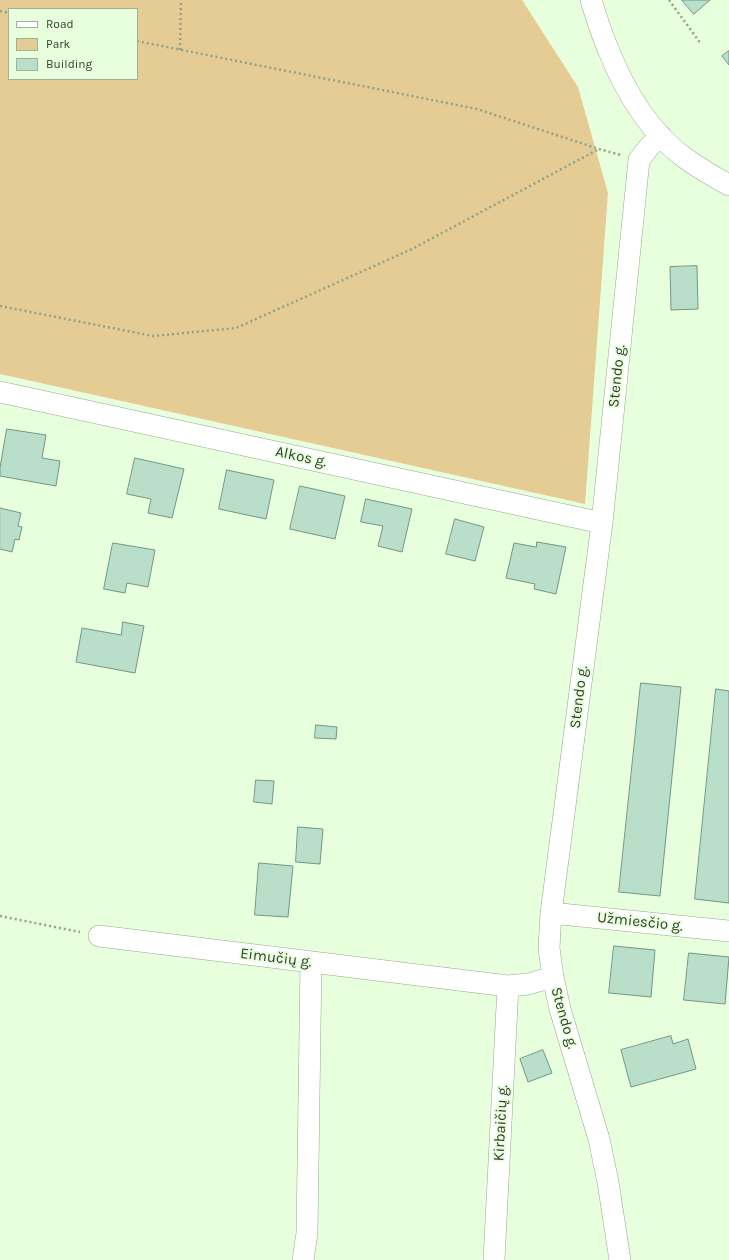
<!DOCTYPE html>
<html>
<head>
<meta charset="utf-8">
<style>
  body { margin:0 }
  #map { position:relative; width:729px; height:1260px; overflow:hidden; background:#e8ffde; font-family:Karla,sans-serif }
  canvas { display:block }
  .legend { position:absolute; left:8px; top:8px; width:130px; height:72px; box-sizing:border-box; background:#e8ffde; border:1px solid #a0b198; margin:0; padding:5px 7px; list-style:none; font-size:12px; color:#333c2f }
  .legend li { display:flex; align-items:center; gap:8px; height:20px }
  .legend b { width:20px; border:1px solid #a0b198 }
</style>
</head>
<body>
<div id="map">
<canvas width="729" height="1260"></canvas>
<ul class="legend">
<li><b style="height:5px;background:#fff"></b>Road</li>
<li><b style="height:11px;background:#e5cc94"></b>Park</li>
<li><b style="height:11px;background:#b9dec9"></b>Building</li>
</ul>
</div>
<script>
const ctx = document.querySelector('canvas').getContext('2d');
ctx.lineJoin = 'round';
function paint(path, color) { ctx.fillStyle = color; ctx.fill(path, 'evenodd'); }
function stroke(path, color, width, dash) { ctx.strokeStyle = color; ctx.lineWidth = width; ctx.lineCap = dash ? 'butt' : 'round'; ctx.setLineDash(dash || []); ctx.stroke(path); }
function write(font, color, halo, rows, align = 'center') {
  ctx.font = font + ' Karla,sans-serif'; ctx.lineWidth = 4; ctx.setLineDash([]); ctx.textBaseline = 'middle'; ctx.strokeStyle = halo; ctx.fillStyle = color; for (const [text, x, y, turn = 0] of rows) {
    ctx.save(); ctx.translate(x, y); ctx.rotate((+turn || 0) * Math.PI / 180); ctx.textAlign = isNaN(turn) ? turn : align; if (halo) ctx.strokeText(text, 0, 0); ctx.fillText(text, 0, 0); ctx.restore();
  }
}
const green = new Path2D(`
  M0 0H522L578 87 608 193 585 504 0 374ZM9 9H137V79H9Z`);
const building = new Path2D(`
  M682 0H710L694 14Z
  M729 51V65L722 56Z
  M697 266 698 309 671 310 670 267Z
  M7 429 46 435 42 458 60 461 56 486 0 476V468Z
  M135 458 184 469 172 518 148 513 151 499 127 494Z
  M227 470 274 480 266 519 219 509Z
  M300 486 345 496 335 539 290 529Z
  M366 499 412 509 402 552 378 546 383 526 361 522Z
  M0 508 21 513 18 526 22 527 19 540 15 539 12 552 0 549Z
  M455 519 484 527 475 561 446 554Z
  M537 542 566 547 556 594 534 589 535 584 506 578 514 543 536 547Z
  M113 543 155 550 148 587 127 583 125 593 104 589Z
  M123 622 144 626 135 673 76 662 82 628 121 635Z
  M641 683 681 687 660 896 619 892Z
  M716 689 729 691V903L695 899Z
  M316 725 337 727 336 739 315 738Z
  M256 780 274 781 272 804 254 802Z
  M298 827 323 829 320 864 296 862Z
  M259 863 293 866 288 917 255 915Z
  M614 946 655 950 651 997 609 993Z
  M689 953 729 957 725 1004 684 1000Z
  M671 1036 673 1044 688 1039 696 1069 631 1087 621 1050Z
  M543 1050 552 1073 528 1082 520 1059Z`);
const path = new Path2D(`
  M669 0 701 44
  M0 11 9 13
  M137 41 477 109 599 149 621 155
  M180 50 181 0
  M0 306 153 336 236 328 412 249 599 149
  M0 916 80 932`);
const minor = new Path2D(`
  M591 0C596 16 601 33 608 49 624 89 649 132 685 158 699 168 714 177 729 185
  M0 392 602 523
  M551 913 729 931
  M99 936 508 986 528 984 553 977
  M303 1260 307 1233 311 962
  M494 1260 508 986
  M620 1260 608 1182 599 1139 560 1009 553 977 549 948 551 913 602 523 639 160 649 147 661 136`);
const streetNames = [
  ["Stendo g.",617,376,-84],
  ["Alkos g.",301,457,12],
  ["Stendo g.",579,697,-83],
  ["Užmiesčio g.",640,922,6],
  ["Eimučių g.",276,958,7],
  ["Stendo g.",564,1018,74],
  ["Kirbaičių g.",501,1123,-87]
];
paint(green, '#e5cc94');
paint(building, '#b9dec9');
stroke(building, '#739683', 1);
stroke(minor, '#95a98b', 22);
stroke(path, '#91a189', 2.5, [2, 3]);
stroke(minor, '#fff', 21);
write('15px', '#333c2f', '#e8ffde', streetNames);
</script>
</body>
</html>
